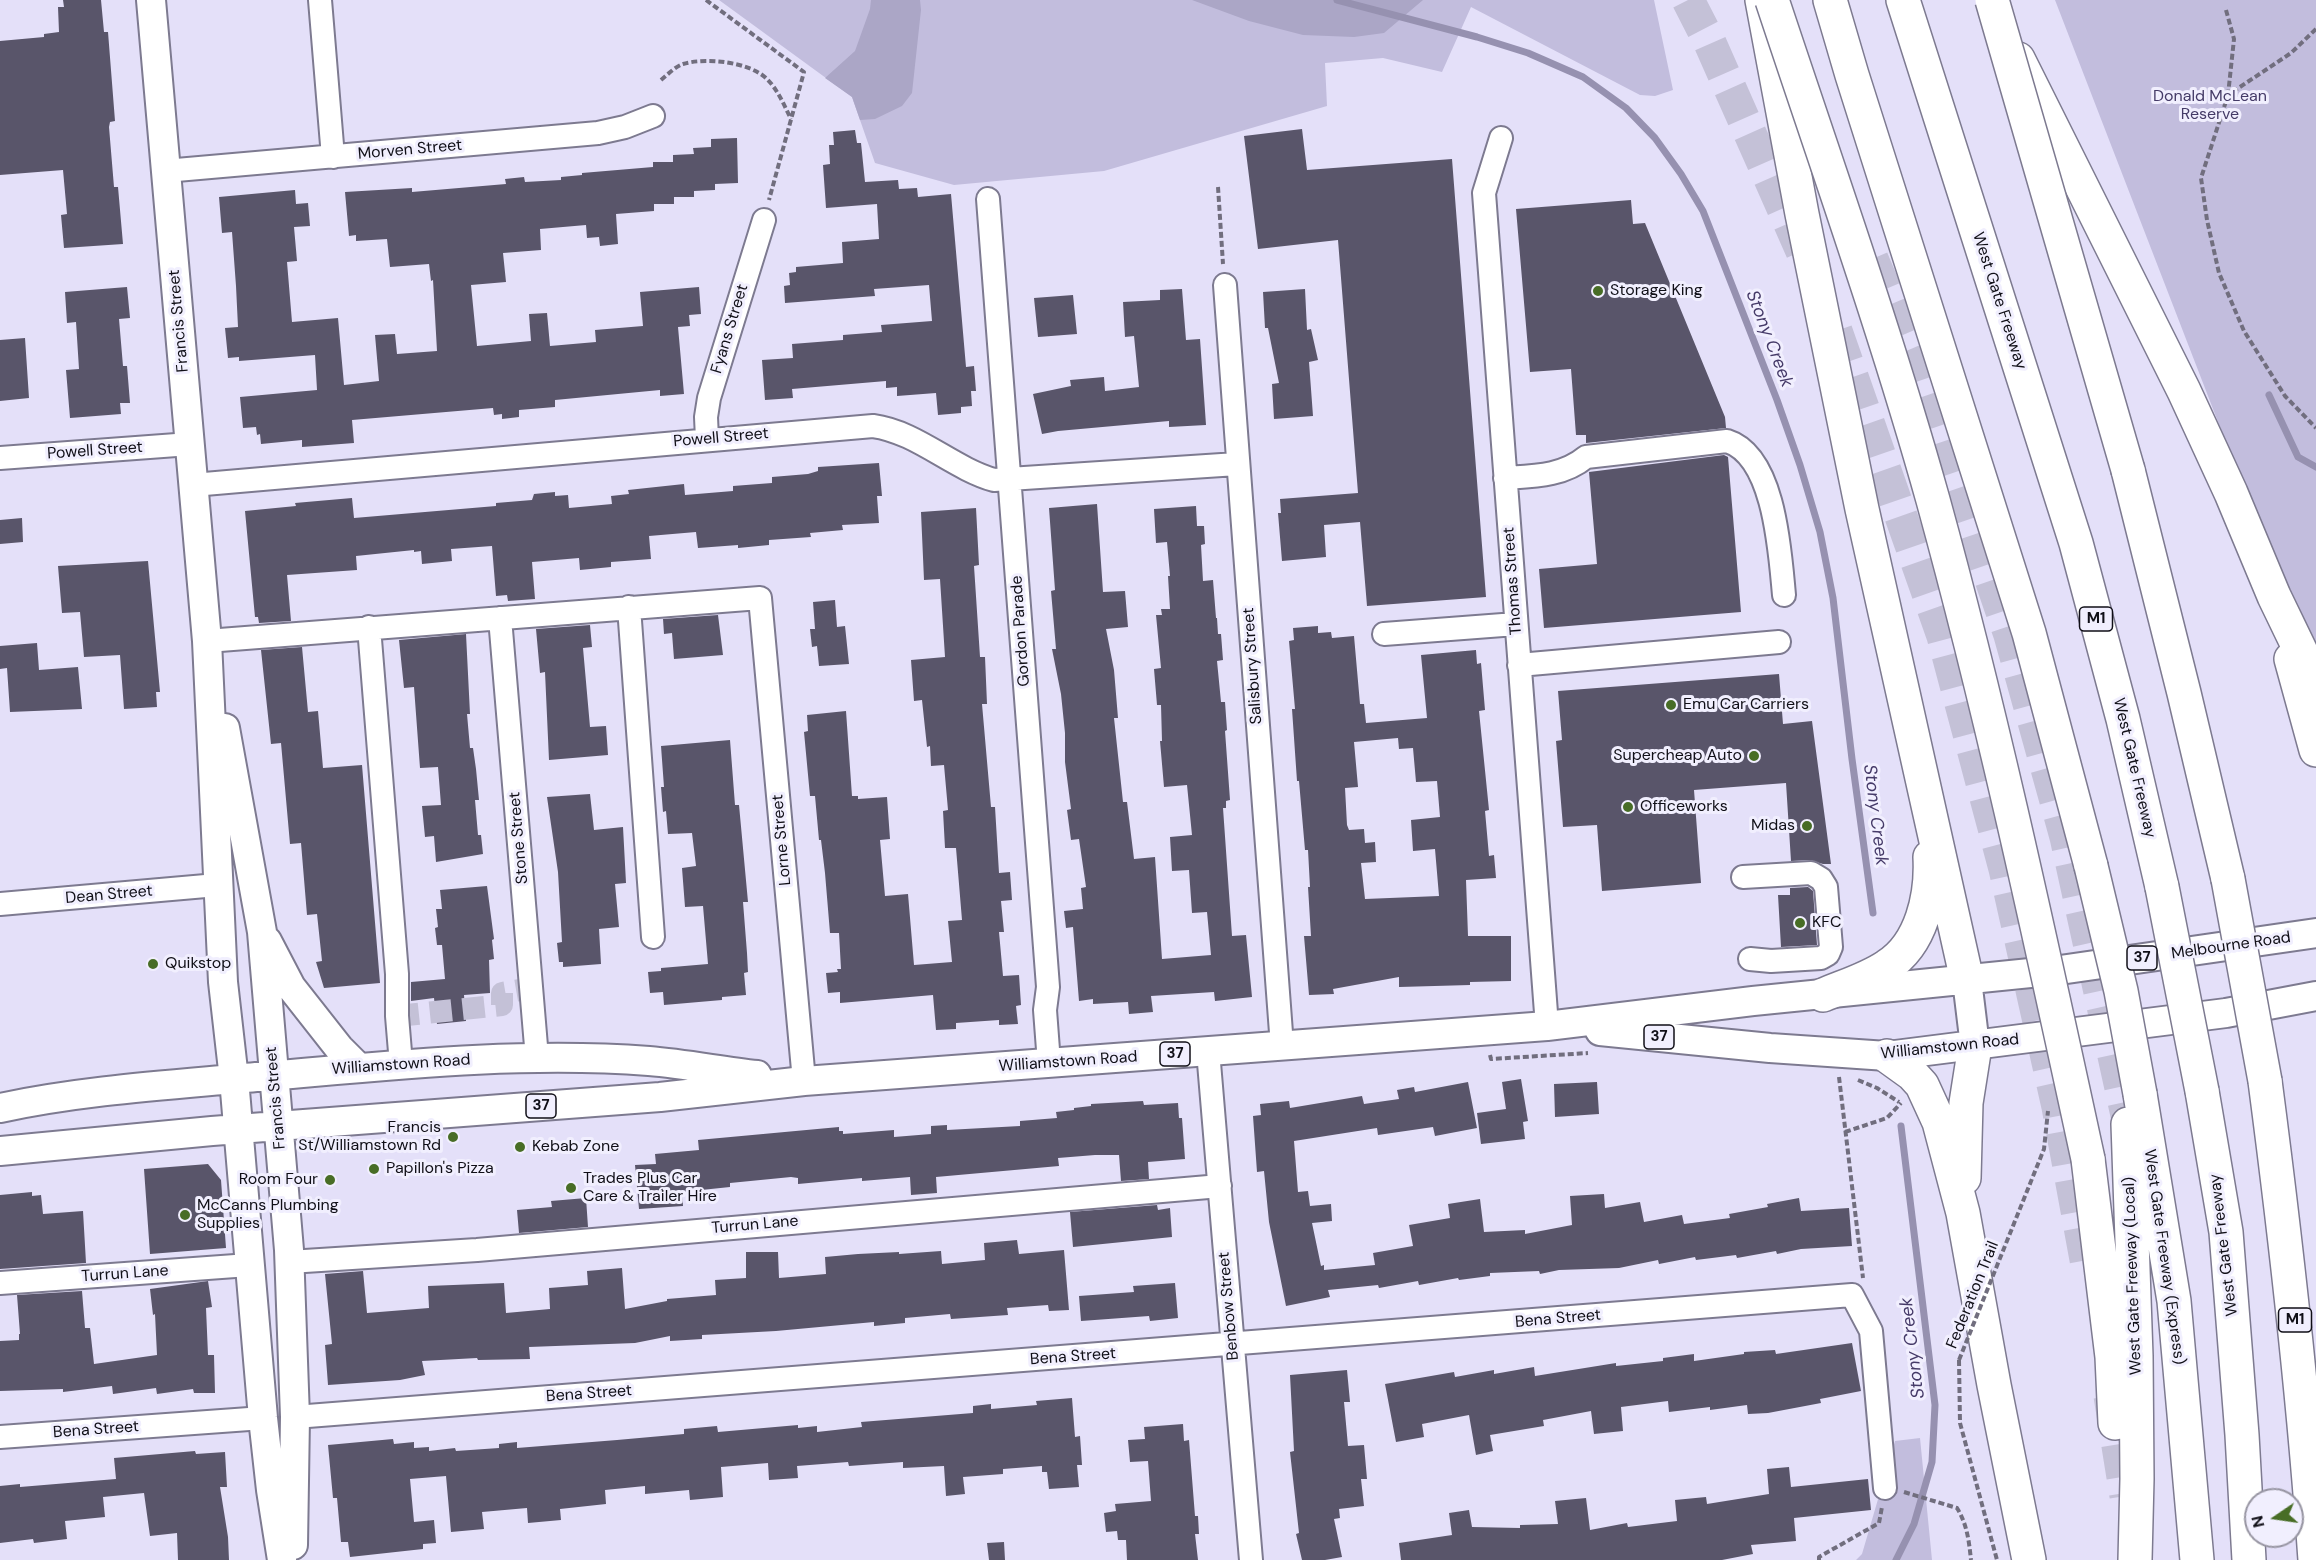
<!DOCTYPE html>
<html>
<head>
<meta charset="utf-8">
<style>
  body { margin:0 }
  #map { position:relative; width:2316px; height:1560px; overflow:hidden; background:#e4e0f9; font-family:"DM Sans",sans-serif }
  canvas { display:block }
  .north { position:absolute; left:2244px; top:1488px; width:60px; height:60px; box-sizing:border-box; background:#f1effe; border:2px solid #9795a2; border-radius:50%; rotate:257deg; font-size:16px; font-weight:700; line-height:24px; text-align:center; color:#100f17 }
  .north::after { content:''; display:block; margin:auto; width:21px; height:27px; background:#486d26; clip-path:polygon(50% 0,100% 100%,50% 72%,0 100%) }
</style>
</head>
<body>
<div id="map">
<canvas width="2316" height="1560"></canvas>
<div class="north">N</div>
</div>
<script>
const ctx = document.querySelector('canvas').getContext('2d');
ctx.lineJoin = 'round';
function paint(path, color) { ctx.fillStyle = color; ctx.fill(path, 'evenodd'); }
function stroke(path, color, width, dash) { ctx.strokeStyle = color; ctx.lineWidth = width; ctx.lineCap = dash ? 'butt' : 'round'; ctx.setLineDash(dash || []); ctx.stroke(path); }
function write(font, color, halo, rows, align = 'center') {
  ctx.font = font + ' "DM Sans",sans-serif'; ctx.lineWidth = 6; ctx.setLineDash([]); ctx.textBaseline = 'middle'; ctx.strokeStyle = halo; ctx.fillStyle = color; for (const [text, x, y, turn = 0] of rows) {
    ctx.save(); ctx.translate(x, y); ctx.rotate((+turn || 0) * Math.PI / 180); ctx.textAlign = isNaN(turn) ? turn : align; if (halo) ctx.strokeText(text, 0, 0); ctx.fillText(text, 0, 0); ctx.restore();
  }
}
const green = new Path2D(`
  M719 0H1654L1673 90 1655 96 1640 95 1471 7 1442 72 1383 58 1325 63 1327 106 1104 171 954 185 875 163 852 97Z
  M2055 0H2316V657L2220 427Z
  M1920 1438 1932 1560H1856L1862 1554 1895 1441Z`);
const forest = new Path2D(`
  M871 0H920L921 10 912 93 902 106 875 119 860 120 852 97 825 78 855 51 870 9Z
  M1192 0H1423L1384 33 1354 37 1303 35 1249 21Z`);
const stream = new Path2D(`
  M1337 0 1477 37 1528 53 1583 77 1626 108 1655 138 1681 174 1703 211 1777 400 1800 465 1820 532 1833 598 1852 759 1873 913
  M2269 395 2298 457 2316 467
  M1896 1560 1914 1524 1932 1462 1935 1405 1901 1126`);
const building = new Path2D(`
  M63 0H101L104 32H108L115 121 110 122 109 127 114 187H118L123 244 64 248 61 215 67 214 63 170 0 175V41L44 37V34L59 32 58 7H64Z
  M1302 129 1307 170 1452 159 1486 597 1367 606 1360 522 1324 525 1326 557 1282 561 1278 513H1281L1280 499 1358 493 1338 240 1258 249 1244 136Z
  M855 130 857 143H861L865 182 898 180 899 189 917 188 918 197 951 194 966 367 974 366 976 391H971L972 406 961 407V413L938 415 936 393 897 396V387L886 388V381L792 389 793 398 765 400 762 360 793 358 792 344 843 340V335L882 332 881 325 932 321 929 285 874 289 875 296 785 303 784 286 790 285 789 273 796 272V267L843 263 842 242 879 239 877 204 826 208 823 165 830 164 829 145H834L833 132Z
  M737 138 738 183 715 184V190L694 191V197H674V204H654V211L616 214 618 244 600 246 599 237 587 238 586 225 540 229 541 250 503 253 506 282 471 285 477 346 531 341 529 314 547 313 550 346 596 342 595 330 643 326 640 292 699 287 701 314 689 315 690 326 678 327 684 394 660 396V390L555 400V407L519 410V417L502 419V414L494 415 493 408 352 420 354 443 302 447V440L261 444 260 434 257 435 256 427 243 428 240 397 317 390 315 355 239 361V357L228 358 225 328 238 327 236 286 232 232 222 233 219 197 295 190 296 204 308 203 310 226 294 227 297 261 287 262 292 322 338 318 344 385 379 381 375 335 395 334 397 354 437 351 433 280 431 281 429 264 390 267 387 239 356 241V235L349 236 345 192 412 188V192L506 184 505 179 524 177 525 182 561 180V177L582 175V173L653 167V162H673V155L694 154 693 148 711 147V139Z
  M1631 200 1633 224 1645 223 1725 417 1726 428 1586 443V435H1576L1571 369 1530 372 1516 209Z
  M127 287 130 318 119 319 123 366H127L130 403H120L121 414 70 418 66 370 79 369 76 322 67 323 65 292Z
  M1182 289 1186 340 1200 339 1206 425 1169 427V421L1058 431 1042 434 1033 394 1071 386 1070 380 1104 377 1105 391 1139 387 1134 336 1125 337 1123 302 1160 300V290Z
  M1305 289 1307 330 1311 329 1318 360 1309 362 1313 416 1274 419 1272 384 1279 383 1268 328H1265L1263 292Z
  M1073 295 1077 334 1038 337 1034 298Z
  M25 338 29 398 0 401V340Z
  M1724 455 1728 457 1741 612 1544 628 1539 569 1597 564 1589 472Z
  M879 463 882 496H877L879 523 842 525 843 530 810 533 811 537 769 540V545L738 548V545L698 548 696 532 649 536 651 559 611 562V567L580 570 579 558 532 562 535 599 508 601 507 595 496 596 492 546 451 549 452 561 422 564 421 551 414 552V550L356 556 357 570 287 575 291 621 259 623 258 617H255L245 511 296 506 295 503 352 498 354 518 496 506V503L532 500 534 494 555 492V496L568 495 569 508 612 504 611 496 629 494 628 490 684 484 685 495 733 491V486L772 483V477L808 474 818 471V467Z
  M1097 504 1103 592 1125 591 1128 627 1106 629 1114 670 1118 718H1114L1123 802H1127L1134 859 1155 857 1162 959 1211 955 1207 912 1192 913 1189 870 1172 871 1170 837 1192 835 1187 785 1164 787 1160 741H1162L1161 705H1157L1154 669 1161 668 1156 615H1162L1161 609H1170L1168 576H1170L1167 542 1156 543 1154 509 1196 506 1197 526H1204L1205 544 1201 545 1203 581 1213 580 1216 618H1217L1218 634H1221L1223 660 1217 661 1221 702H1225L1227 730 1225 731 1230 800 1226 801V808H1223L1232 936 1246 935 1252 997 1215 1001 1214 992 1151 996 1153 1012 1129 1014 1128 1002 1093 1004V999L1079 1001 1073 927 1066 928 1064 911 1083 909 1081 888 1086 887 1079 839 1071 840 1067 810 1071 809 1065 762V733L1061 694 1052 649H1056L1051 591 1055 590 1049 508Z
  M976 508 979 565 974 566 980 657H985L987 704H982L991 807H995L999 873 1010 872 1012 900 1001 901 1004 932H999L1003 976 1019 975 1021 1005 1016 1006 1018 1024 999 1025V1020L956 1023V1029L936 1030 933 995 840 1003V992L828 993 826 973 838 972 837 969H841L839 933H830L825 873 821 840H819L815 796H810L804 732 808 731 807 715 846 711 852 796H858V799L887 797 890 839 880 840 885 896 908 894 914 965 952 962 948 921 962 920 956 848H945L943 811 948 810 944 765 931 766 930 746 927 747 922 700 914 701 911 660 945 657 940 579 924 580 921 512Z
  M22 518 23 542 0 544V520Z
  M148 561 160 692H156L157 707 124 709 120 655 84 657 80 612 62 613 58 566Z
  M835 600 837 627 845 626 849 664 819 666 817 646 812 647 810 629H815L813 602Z
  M718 615 723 655 674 659 672 633 664 634 663 619Z
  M590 625 592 647 583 648 590 727 606 726 608 755 549 760 545 672 540 673 536 629Z
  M1318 626V633L1331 632 1332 638 1354 636 1360 704H1364L1366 723 1427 718 1421 655 1476 650 1477 664 1481 663 1485 710 1479 711 1489 810 1485 811 1489 856 1494 855 1496 878 1466 880 1468 936H1511V981L1470 982V985L1399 987V977L1333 989 1334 994 1309 995 1304 936H1311L1308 887H1310L1308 850H1305L1299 781H1297L1292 709H1295L1289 641 1294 640 1293 628ZM1398 738 1399 749 1413 748 1416 782 1437 781 1440 817 1411 820 1413 851 1435 849 1439 896 1365 899 1361 863 1376 862 1375 842 1365 843 1364 829 1349 830 1347 825 1345 788 1358 787 1354 742Z
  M466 634 470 714H467L470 748H473L476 769 479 800H475L478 835H481L483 854 436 862 434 836 425 837 422 806 441 805 438 767 420 768 414 687 404 688 399 640Z
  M37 643 39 670 78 667 82 709 10 712 7 668 0 669V646Z
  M302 647 308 712 318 711 323 768 362 765 380 983 324 988 316 962 322 961 317 914 307 915 301 843 290 844 281 743 271 744 261 650Z
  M1779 674 1783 724 1812 721 1831 864H1823L1810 860 1791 861 1786 783 1694 790 1701 883 1602 891 1597 825 1563 827 1556 741 1562 740 1558 691Z
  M730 740 735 805H739L748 902H743L747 953 748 972 744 973 746 995 722 997V1000L664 1005 663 992 650 993 648 972 661 971V968L708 964 703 906 685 907 682 868 696 866 692 833 668 834 666 811 663 812 661 787H664L661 746Z
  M590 794 594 830 623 827 626 883 615 884 619 927 599 929 601 964 563 967V962H559L557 943 562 942 558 872 547 797Z
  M487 886 494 939 492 940 494 959 489 960 490 993 464 995 466 1021 437 1024 434 998 411 1001V982L445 979 442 945H437L435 928 438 927 436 909H442L440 890Z
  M1808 887 1813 891 1817 945 1781 947 1778 895H1790V888Z
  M1521 1079 1528 1121 1523 1122 1525 1139 1481 1144 1477 1113 1506 1109 1502 1082Z
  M1468 1082 1477 1128 1435 1136 1433 1127 1378 1135 1377 1128 1294 1141 1298 1192 1308 1191 1310 1206 1331 1204 1332 1221 1312 1223 1321 1266 1324 1265V1270L1375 1265 1373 1253 1413 1246 1409 1225 1450 1218 1448 1204 1480 1199 1484 1232 1525 1230V1234L1572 1225 1570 1196 1604 1194 1605 1208 1640 1202 1644 1222 1682 1215 1684 1224 1730 1218 1729 1214 1768 1207 1767 1204 1799 1198 1801 1211 1849 1208 1852 1246 1801 1249 1777 1254 1776 1251 1737 1258 1736 1255 1696 1260 1695 1257 1659 1264 1658 1260 1619 1268 1559 1270 1540 1274 1539 1271 1490 1273V1276L1459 1280 1458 1278 1419 1285 1418 1281 1379 1288 1378 1285 1328 1290 1330 1297 1286 1306 1269 1222 1264 1171 1257 1172 1253 1116 1261 1115 1260 1104 1289 1101 1290 1108 1362 1096 1364 1104 1399 1099 1397 1090 1414 1087 1415 1092Z
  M1597 1082 1599 1114 1555 1117 1554 1084Z
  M1143 1101 1144 1105 1178 1103 1179 1118H1182L1185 1159 1148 1162 1149 1179 1121 1181 1119 1155H1095L1058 1158 1059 1166 936 1177 937 1193 911 1195 910 1177 862 1181V1178L798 1184V1178L791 1177 730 1183V1187L682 1192 683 1206 639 1209 635 1165 656 1164 655 1154 699 1150 698 1140 839 1127V1131H843V1134L894 1130V1137L931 1134V1126L947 1125V1130L1020 1126V1121L1057 1118 1056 1112 1074 1110V1108L1091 1106V1104Z
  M208 1164 221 1180 226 1248 150 1254 144 1169Z
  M32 1192V1196L41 1195 43 1214 83 1211 86 1263 0 1269V1195Z
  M586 1198 588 1227 519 1233 517 1210 552 1207 551 1201Z
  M1157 1205 1158 1210 1170 1208 1172 1237 1073 1247 1070 1212Z
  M1017 1240 1019 1254 1064 1250 1069 1310 1049 1311 1048 1305 1007 1308 1008 1315 951 1319 950 1314 905 1318V1323L874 1326V1322L776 1331 702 1335V1339L670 1341V1336L635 1343 529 1347 530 1359 478 1360 477 1358 422 1361 425 1375 400 1380 328 1385 325 1345 332 1344 325 1274 363 1271 367 1313 429 1308 428 1286 504 1283 506 1313 550 1309 549 1288 588 1285 587 1271 622 1268 625 1309 667 1301V1299L716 1295 715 1280 746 1278V1252H778L779 1278 826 1274 825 1257 858 1254 899 1252V1254L941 1251 942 1264 985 1260 984 1243Z
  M208 1281 212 1307 206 1308 208 1355H214L215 1393H194L193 1389 157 1394 156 1388 113 1394 112 1386 63 1392V1389L0 1391V1341L19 1340V1334H20L17 1295 82 1291 85 1328H90L94 1364 157 1355 155 1314 153 1315 150 1289Z
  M1175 1283 1178 1318 1150 1321 1149 1316 1081 1321 1079 1296 1134 1292 1133 1286Z
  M1852 1343 1861 1391 1820 1399 1821 1403 1768 1413 1748 1414 1747 1405 1710 1410V1407L1669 1412 1668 1401 1621 1407 1623 1431 1594 1434 1591 1411 1543 1420 1544 1426 1490 1435 1493 1451 1476 1455 1469 1415 1422 1424 1424 1437 1396 1442 1385 1384 1454 1372 1455 1377 1494 1370V1374L1534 1367 1535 1376 1616 1363V1366L1663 1361V1358L1694 1354V1361L1744 1354V1352L1775 1350 1776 1354Z
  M1347 1370 1350 1402H1344L1348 1446 1364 1445 1367 1479H1361L1364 1506 1339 1509 1340 1518 1334 1519 1342 1557 1325 1560H1302L1296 1534 1299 1533 1290 1452 1294 1451 1290 1375Z
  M1072 1398 1075 1437 1080 1436 1082 1465H1077L1079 1487 1049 1489 1047 1472H1042V1466L1003 1469V1474L963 1477 965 1494 946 1496 944 1466 903 1468V1462L849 1466 848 1462 797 1466 798 1478 769 1480 768 1463 721 1467 723 1497 690 1500 689 1490 645 1494V1486L605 1490 606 1504 560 1509 561 1520 528 1523 527 1508 482 1512 484 1529 451 1532 446 1476 410 1479 414 1522 434 1520 436 1543 423 1544V1549L350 1557 348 1542H341L337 1498H333L328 1445 393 1439 394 1444 414 1442V1448L429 1447V1451L455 1448 456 1451 499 1448V1444L517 1442V1448L617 1440 684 1434V1429L717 1426 718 1432 798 1425V1428L817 1426V1432L862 1427 861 1422 973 1413V1406L991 1404V1409L1037 1405 1036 1401Z
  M1183 1424 1184 1441 1189 1440 1195 1516H1198L1199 1534H1195L1198 1560H1127L1126 1540H1118L1117 1531 1106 1532 1104 1513 1116 1511 1115 1504 1151 1501 1148 1461 1130 1462 1128 1440 1145 1439 1144 1427Z
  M195 1451 196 1454 225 1452 227 1487H220L228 1537 229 1560H178L177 1533 150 1536 144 1493 103 1497 105 1517 65 1521 67 1539 34 1543 33 1539 0 1543V1486L20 1484V1487L116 1479 114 1458Z
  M1789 1467 1791 1487 1868 1479 1871 1510 1794 1518 1796 1541 1751 1545 1753 1554 1722 1560H1401L1399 1543 1452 1535 1449 1513 1469 1510 1472 1527 1520 1528V1525L1558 1524 1555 1501 1586 1498 1590 1530 1627 1523 1628 1527 1677 1521 1675 1500 1706 1497 1707 1504 1769 1494 1767 1469Z
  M1004 1542 1005 1560H989L987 1543Z`);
const minorTunnel = new Path2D(`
  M397 1016 502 1005V993L531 988`);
const highwayTunnel = new Path2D(`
  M1688 0 1710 43 1802 251
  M1872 259 1922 377 2010 635 2066 837 2135 1152
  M1836 331 1943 636 2005 869 2058 1107 2087 1265
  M2110 1396 2126 1496`);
const path = new Path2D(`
  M706 0 804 72 769 200
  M2226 10 2234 39 2228 95
  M2316 29 2291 53 2228 95 2201 178 2207 220 2219 273 2244 331 2285 396 2316 428
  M661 80C667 75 676 66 683 64 706 57 750 62 767 79 778 90 784 105 791 119
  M1218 187 1223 264
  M1490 1055 1491 1059 1588 1053
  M1839 1077 1863 1278
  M1858 1080 1877 1088 1899 1102
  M1845 1132 1887 1118 1901 1103
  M1959 1360 1960 1423 1997 1560
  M1904 1492 1957 1508C1967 1524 1969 1541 1971 1560
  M1819 1560V1557L1879 1523 1882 1507`);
const minor = new Path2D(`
  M320 0 333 157
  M1501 138 1484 193 1547 1026
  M165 171 598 133 625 127 653 116
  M988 199 1048 987 1045 1010 1049 1063
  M1225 285 1282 1046
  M707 439 706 417 709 398 764 220
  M0 458 190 444
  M1505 478C1535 476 1563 476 1586 457L1727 441C1775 456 1780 553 1784 595
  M193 485 873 426C917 432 952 468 994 480L1237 464
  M629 607 653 937
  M500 618 537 1058
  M369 627 397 974V1016L401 1064
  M1384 634 1516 624
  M207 641 760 598 804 1081
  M1519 665 1779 642
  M1743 877 1811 873 1821 879 1826 887 1831 947 1828 954 1821 958 1771 961 1750 959
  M0 904 217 885
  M1208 1051 1251 1560
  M289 1262 477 1250 1220 1186
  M0 1283 249 1265
  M295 1417 1852 1295 1871 1331 1885 1488
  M0 1437 263 1418`);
const major = new Path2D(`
  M151 0 207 641 223 982 234 1079 263 1418 271 1490 282 1560
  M225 728 262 932 289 1250 295 1417 293 1545
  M267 941 291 987 339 1048 358 1067
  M1967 980 1975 1046
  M1600 1031 1770 1048 1887 1056 2226 1013 2316 996
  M0 1108C84 1090 170 1085 256 1077 386 1066 518 1051 649 1061 685 1064 721 1071 757 1075
  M0 1151 212 1131 660 1097 804 1081 1547 1026 1753 1001 2060 970 2316 933`);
const highway = new Path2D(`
  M1762 0 1802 214 1862 509 1967 980
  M1830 0 1852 75 2029 633 2091 866
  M1903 0 2076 543 2123 719 2162 887
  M2018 59 2184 391 2231 493 2274 596 2316 683
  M2128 470 2184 693 2228 879
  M2291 659 2316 750
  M1823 995C1844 986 1868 979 1887 966 1922 944 1932 895 1930 857
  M1887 1056 1912 1074 1922 1085 1939 1122 1963 1213 1994 1385 2029 1560
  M2265 1081C2286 1241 2304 1400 2315 1560
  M2202 1091 2226 1232 2242 1435 2249 1560
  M2140 1094 2174 1301 2197 1560
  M2128 1124 2136 1356 2137 1479 2135 1560
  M2088 1159 2112 1357 2115 1423
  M1964 1178 1966 1103 1975 1046`);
const pathBridge = new Path2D(`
  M1959 1360 2044 1149 2048 1111`);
const highwayBridge = new Path2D(`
  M1772 0C1827 166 1886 332 1933 500 1993 718 2040 938 2088 1159
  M1992 0 2128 470
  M2091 866 2121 991 2140 1094
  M2228 879 2265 1081
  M2162 887 2202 1091`);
const markers = [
  [1598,291,6,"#486d26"],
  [1671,705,6,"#486d26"],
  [1754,756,6,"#486d26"],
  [1628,807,6,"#486d26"],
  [1807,826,6,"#486d26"],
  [1800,923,6,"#486d26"],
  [153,964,6,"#486d26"],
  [453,1137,6,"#486d26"],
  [520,1147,6,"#486d26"],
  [374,1169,6,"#486d26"],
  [330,1180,6,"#486d26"],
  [571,1188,6,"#486d26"],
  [185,1215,6,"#486d26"]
];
const shields = [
  [2096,619,33],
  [2142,958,30],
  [1659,1037,30],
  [1175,1054,30],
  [541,1106,30],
  [2295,1320,33]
];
const shieldNames = [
  ["M1",2096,619],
  ["37",2142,958],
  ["37",1659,1037],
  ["37",1175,1054],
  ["37",541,1106],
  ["M1",2295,1320]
];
const parkNames = [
  ["Donald McLean",2210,97],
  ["Reserve",2210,115]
];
const streetNames = [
  ["Morven Street",410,150,-5],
  ["West Gate Freeway",1999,301,72],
  ["Francis Street",179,321,-95],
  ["Fyans Street",730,329,-73],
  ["Powell Street",721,438,-5],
  ["Powell Street",95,451,-4],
  ["Thomas Street",1513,581,-94],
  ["Gordon Parade",1021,631,-94],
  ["Salisbury Street",1253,666,-94],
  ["West Gate Freeway",2134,768,77],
  ["Stone Street",519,838,-95],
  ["Lorne Street",782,840,-95],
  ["Dean Street",109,895,-5],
  ["Melbourne Road",2231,946,-8],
  ["Williamstown Road",1950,1047,-6],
  ["Williamstown Road",1068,1062,-4],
  ["Williamstown Road",401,1065,-4],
  ["Francis Street",276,1098,-95],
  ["Turrun Lane",755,1225,-5],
  ["West Gate Freeway",2224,1245,-97],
  ["West Gate Freeway (Express)",2164,1257,82],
  ["Turrun Lane",125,1274,-4],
  ["West Gate Freeway (Local)",2133,1276,-92],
  ["Federation Trail",1973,1295,-68],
  ["Benbow Street",1229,1306,-95],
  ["Bena Street",1558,1319,-5],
  ["Bena Street",1073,1357,-4],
  ["Bena Street",589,1394,-4],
  ["Bena Street",96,1430,-4]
];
const poiNames = [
  ["Storage King",1610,291],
  ["Emu Car Carriers",1683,705],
  ["Supercheap Auto",1742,756,"right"],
  ["Officeworks",1640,807],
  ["Midas",1795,826,"right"],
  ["KFC",1812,923],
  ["Quikstop",165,964],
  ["Francis",441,1128,"right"],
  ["St/Williamstown Rd",441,1146,"right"],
  ["Kebab Zone",532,1147],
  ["Papillon's Pizza",386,1169],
  ["Trades Plus Car",583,1179],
  ["Care & Trailer Hire",583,1197],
  ["Room Four",318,1180,"right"],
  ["McCanns Plumbing",197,1206],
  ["Supplies",197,1224]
];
const waterNames = [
  ["Stony Creek",1769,339,69],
  ["Stony Creek",1875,815,83],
  ["Stony Creek",1913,1348,-97]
];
paint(green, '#c2bddd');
paint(forest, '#aba6c6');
stroke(stream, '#9691b0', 7);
paint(building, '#59556a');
stroke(minorTunnel, '#c4c1d7', 22, [22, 11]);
stroke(highwayTunnel, '#c4c1d7', 33, [33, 16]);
stroke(minor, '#7d7a90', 26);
stroke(major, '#7d7a90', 32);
stroke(highway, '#7d7a90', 36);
stroke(path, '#716e7e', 4, [6, 3]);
stroke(minor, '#fff', 22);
stroke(major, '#fff', 28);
stroke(highway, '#fff', 33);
stroke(highwayBridge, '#7d7a90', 36, []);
stroke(pathBridge, '#716e7e', 4, [6, 3]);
stroke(highwayBridge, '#fff', 33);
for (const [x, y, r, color] of markers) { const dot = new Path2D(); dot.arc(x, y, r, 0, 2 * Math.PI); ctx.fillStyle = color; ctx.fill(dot); stroke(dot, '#f1effe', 2); }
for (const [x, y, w] of shields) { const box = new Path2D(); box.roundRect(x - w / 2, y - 12, w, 24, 4.5); ctx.fillStyle = '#f1effe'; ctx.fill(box); stroke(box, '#100f17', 1.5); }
write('bold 15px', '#100f17', null, shieldNames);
write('16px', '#443a67', '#f1effe', parkNames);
write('16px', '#100f17', '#f1effe', streetNames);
write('16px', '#100f17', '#f1effe', poiNames, 'left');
write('italic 18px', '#453a68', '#f1effe', waterNames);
</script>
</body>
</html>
